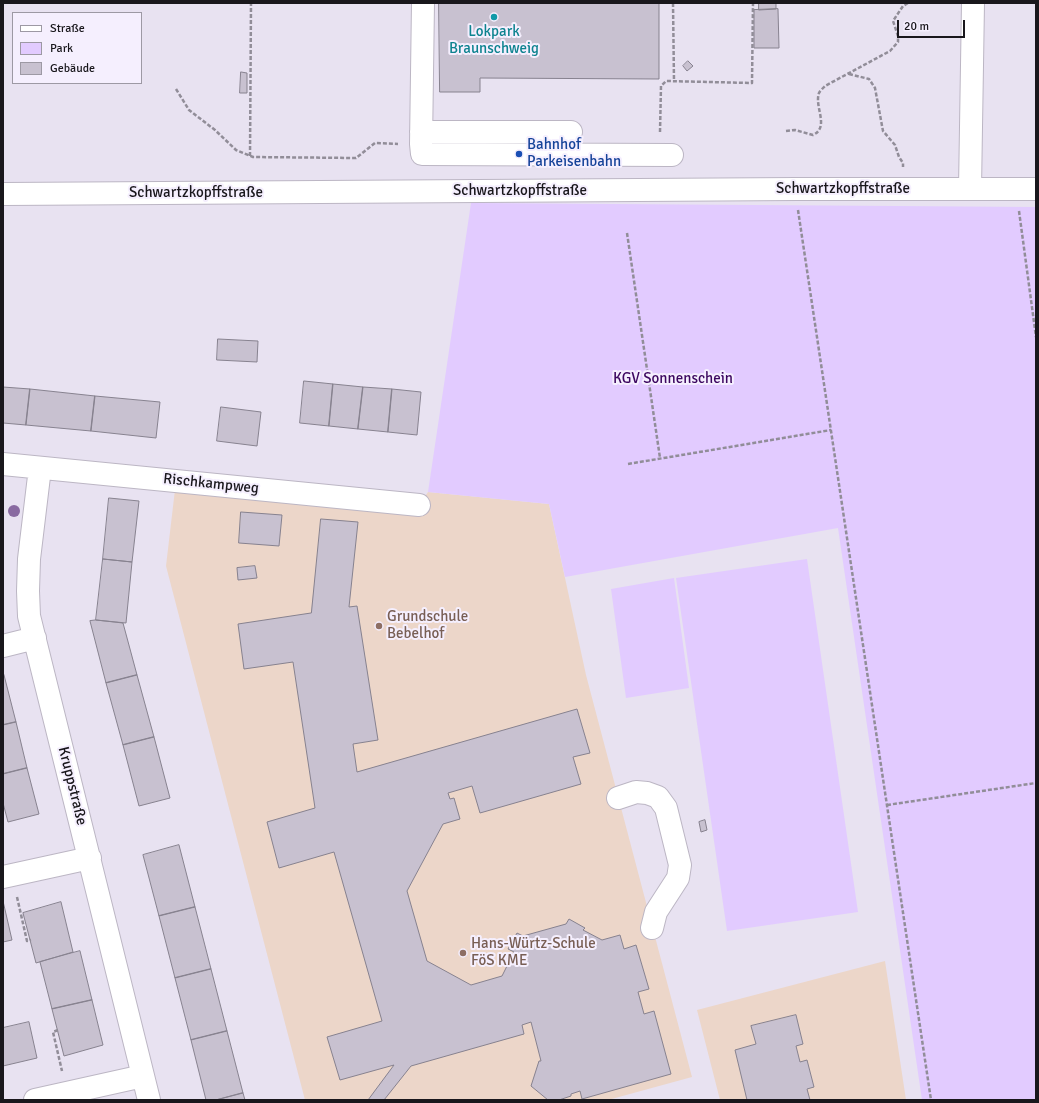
<!DOCTYPE html>
<html>
<head>
<meta charset="utf-8">
<style>
  body { margin:0 }
  #map { position:relative; width:1039px; height:1103px; overflow:hidden; background:#e8e2f1; font-family:Signika,sans-serif }
  canvas { display:block }
  .frame { position:absolute; inset:0; border:4px solid #19171c; pointer-events:none }
  .legend { position:absolute; left:12px; top:12px; width:130px; height:72px; box-sizing:border-box; background:#f5effe; border:1px solid #9d99a4; margin:0; padding:5px 7px; list-style:none; font-size:12px; color:#19171c }
  .legend li { display:flex; align-items:center; gap:8px; height:20px }
  .legend b { width:20px; border:1px solid #9d99a4 }
  .scale { position:absolute; left:897px; top:20px; width:68px; height:18px; box-sizing:border-box; border:2px solid #19171c; border-top:0; padding-left:5px; font-size:12px; line-height:14px; white-space:nowrap; color:#19171c; -webkit-text-stroke:3px #f5effe; paint-order:stroke }
</style>
</head>
<body>
<div id="map">
<canvas width="1039" height="1103"></canvas>
<div class="frame"></div>
<ul class="legend">
<li><b style="height:5px;background:#fff"></b>Straße</li>
<li><b style="height:11px;background:#e2cbff"></b>Park</li>
<li><b style="height:11px;background:#c8c1d0"></b>Gebäude</li>
</ul>
<div class="scale">20 m</div>
</div>
<script>
const ctx = document.querySelector('canvas').getContext('2d');
ctx.lineJoin = 'round';
function paint(path, color) { ctx.fillStyle = color; ctx.fill(path, 'evenodd'); }
function stroke(path, color, width, dash) { ctx.strokeStyle = color; ctx.lineWidth = width; ctx.lineCap = dash ? 'butt' : 'round'; ctx.setLineDash(dash || []); ctx.stroke(path); }
function write(font, color, halo, rows, align = 'center') {
  ctx.font = font + ' Signika,sans-serif'; ctx.lineWidth = 4; ctx.setLineDash([]); ctx.textBaseline = 'middle'; ctx.strokeStyle = halo; ctx.fillStyle = color; for (const [text, x, y, turn = 0] of rows) {
    ctx.save(); ctx.translate(x, y); ctx.rotate((+turn || 0) * Math.PI / 180); ctx.textAlign = isNaN(turn) ? turn : align; if (halo) ctx.strokeText(text, 0, 0); ctx.fillText(text, 0, 0); ctx.restore();
  }
}
const education = new Path2D(`
  M176 481 419 505 428 492 549 504 586 675 692 1077 608 1100H305L166 566Z
  M885 961 906 1100H720L697 1010Z`);
const green = new Path2D(`
  M471 203 1036 207V1100H922L838 528 565 577 549 504 428 492Z
  M807 559 858 912 727 931 676 578Z
  M674 578 689 688 626 698 611 589Z`);
const building = new Path2D(`
  M439 3H659V79L480 78V92H440Z
  M759 3H776V9L759 10Z
  M778 9 779 48H754V10Z
  M688 61 693 66 687 71 683 66Z
  M241 72 247 73V93H240Z
  M218 339 258 341 257 362 217 360Z
  M304 381 333 384 329 426 300 423Z
  M333 384 363 387 358 429 329 426Z
  M3 387 30 389 26 425 3 423Z
  M363 387 392 389 388 432 358 429Z
  M30 389 95 396 91 431 26 425Z
  M392 389 421 392 417 435 388 432Z
  M95 396 160 402 156 438 91 431Z
  M221 407 261 412 257 446 217 441Z
  M109 498 139 501 132 562 103 559Z
  M241 512 282 515 279 546 239 543Z
  M321 519 358 522 349 607 357 606 378 740 353 744 357 772 577 709 590 753 573 757 581 784 480 813 472 786 448 793 450 799 454 798 460 819 443 824 407 891 427 961 471 985 502 976 514 952 508 949 517 933 523 936 566 924 569 919 585 928 583 930 602 940 620 935 624 949 636 945 649 989 638 992 644 1014 654 1011 671 1074 582 1099 580 1091 571 1094V1096L559 1100H548L531 1086 539 1061H541L531 1022 522 1025 524 1034 411 1066 384 1100H368L394 1065 340 1080 327 1037 382 1021 334 852 279 868 267 822 315 808 293 662 244 669 238 624 311 613Z
  M103 559 132 562 126 623 96 620Z
  M255 566 257 578 238 580 237 568Z
  M96 620 123 623 137 675 106 683 90 621Z
  M4 675 16 722 3 725V676Z
  M137 675 154 737 123 745 106 683Z
  M16 722 27 768 3 774V725Z
  M154 737 170 798 139 806 123 745Z
  M27 768 39 814 8 822 3 803V774Z
  M705 820 707 830 701 832 699 822Z
  M179 845 195 907 159 916 143 855Z
  M3 901 12 940 3 942Z
  M61 902 73 952 36 963 23 913Z
  M195 907 211 969 175 978 159 916Z
  M80 951 92 1000 52 1009 40 962Z
  M211 969 227 1031 191 1040 175 978Z
  M92 1000 103 1045 64 1056 52 1009Z
  M796 1015 803 1044 796 1046 800 1062 807 1060 814 1087 807 1089 810 1100H747L735 1050 756 1044 751 1026Z
  M29 1022 37 1058 3 1066V1028Z
  M227 1031 243 1093 216 1100H206L191 1040Z
  M243 1093 245 1100H216Z`);
const path = new Path2D(`
  M673 3 674 81
  M849 74 869 79 875 88 883 131 895 145 899 157 903 163V167
  M176 89 189 110 215 130 236 150 253 157 356 158 375 143 398 144
  M786 131 795 130 813 135C830 127 814 107 819 93 820 91 823 88 825 86L890 51 898 42V36L893 21 903 6 908 3
  M660 132 661 86 666 81 752 83 753 3
  M250 156 251 3
  M798 210 931 1100
  M1019 211 1036 337
  M627 233 660 458
  M628 464 831 430
  M887 805 1036 783
  M17 897 27 941 31 940
  M58 1030 53 1032 62 1071`);
const minor = new Path2D(`
  M423 3 421 144 422 154 672 155
  M421 132H571
  M970 189 973 3
  M3 194 797 189H1036
  M3 464 419 505
  M40 468 29 559 28 591 29 616 149 1100
  M3 646 35 638
  M618 798 636 792 647 793 658 797 666 808 680 865 678 878 656 912 652 928
  M3 877 90 858
  M35 1100 143 1076`);
const trees = [
  [14,511]
];
const markers = [
  [494,17,4,"#0f9aa8"],
  [519,154,4,"#1a4fb4"],
  [379,626,4,"#8d6e63"],
  [463,953,4,"#8d6e63"]
];
const cultureNames = [
  ["Lokpark",494,32],
  ["Braunschweig",494,49]
];
const transitNames = [
  ["Bahnhof",527,145],
  ["Parkeisenbahn",527,162]
];
const streetNames = [
  ["Schwartzkopffstraße",843,189],
  ["Schwartzkopffstraße",520,191],
  ["Schwartzkopffstraße",196,193],
  ["Rischkampweg",211,484,6],
  ["Kruppstraße",72,786,76]
];
const parkNames = [
  ["KGV Sonnenschein",673,379]
];
const educationNames = [
  ["Grundschule",387,617],
  ["Bebelhof",387,634],
  ["Hans-Würtz-Schule",471,944],
  ["FöS KME",471,961]
];
paint(education, '#ecd6c9');
paint(green, '#e2cbff');
paint(building, '#c8c1d0');
stroke(building, '#87828f', 1);
stroke(minor, '#bcb6c4', 24);
stroke(path, '#918d98', 2.5, [4, 2]);
stroke(minor, '#fff', 22);
ctx.fillStyle = '#896aa1';
for (const [x, y] of trees) { ctx.beginPath(); ctx.arc(x, y, 6, 0, 2 * Math.PI); ctx.fill(); }
for (const [x, y, r, color] of markers) { const dot = new Path2D(); dot.arc(x, y, r, 0, 2 * Math.PI); ctx.fillStyle = color; ctx.fill(dot); stroke(dot, '#f5effe', 1.5); }
write('15px', '#0d838f', '#f5effe', cultureNames);
write('15px', '#164399', '#f5effe', transitNames, 'left');
write('15px', '#19171c', '#f5effe', streetNames);
write('15px', '#3c0760', '#f5effe', parkNames);
write('15px', '#785e54', '#f5effe', educationNames, 'left');
</script>
</body>
</html>
